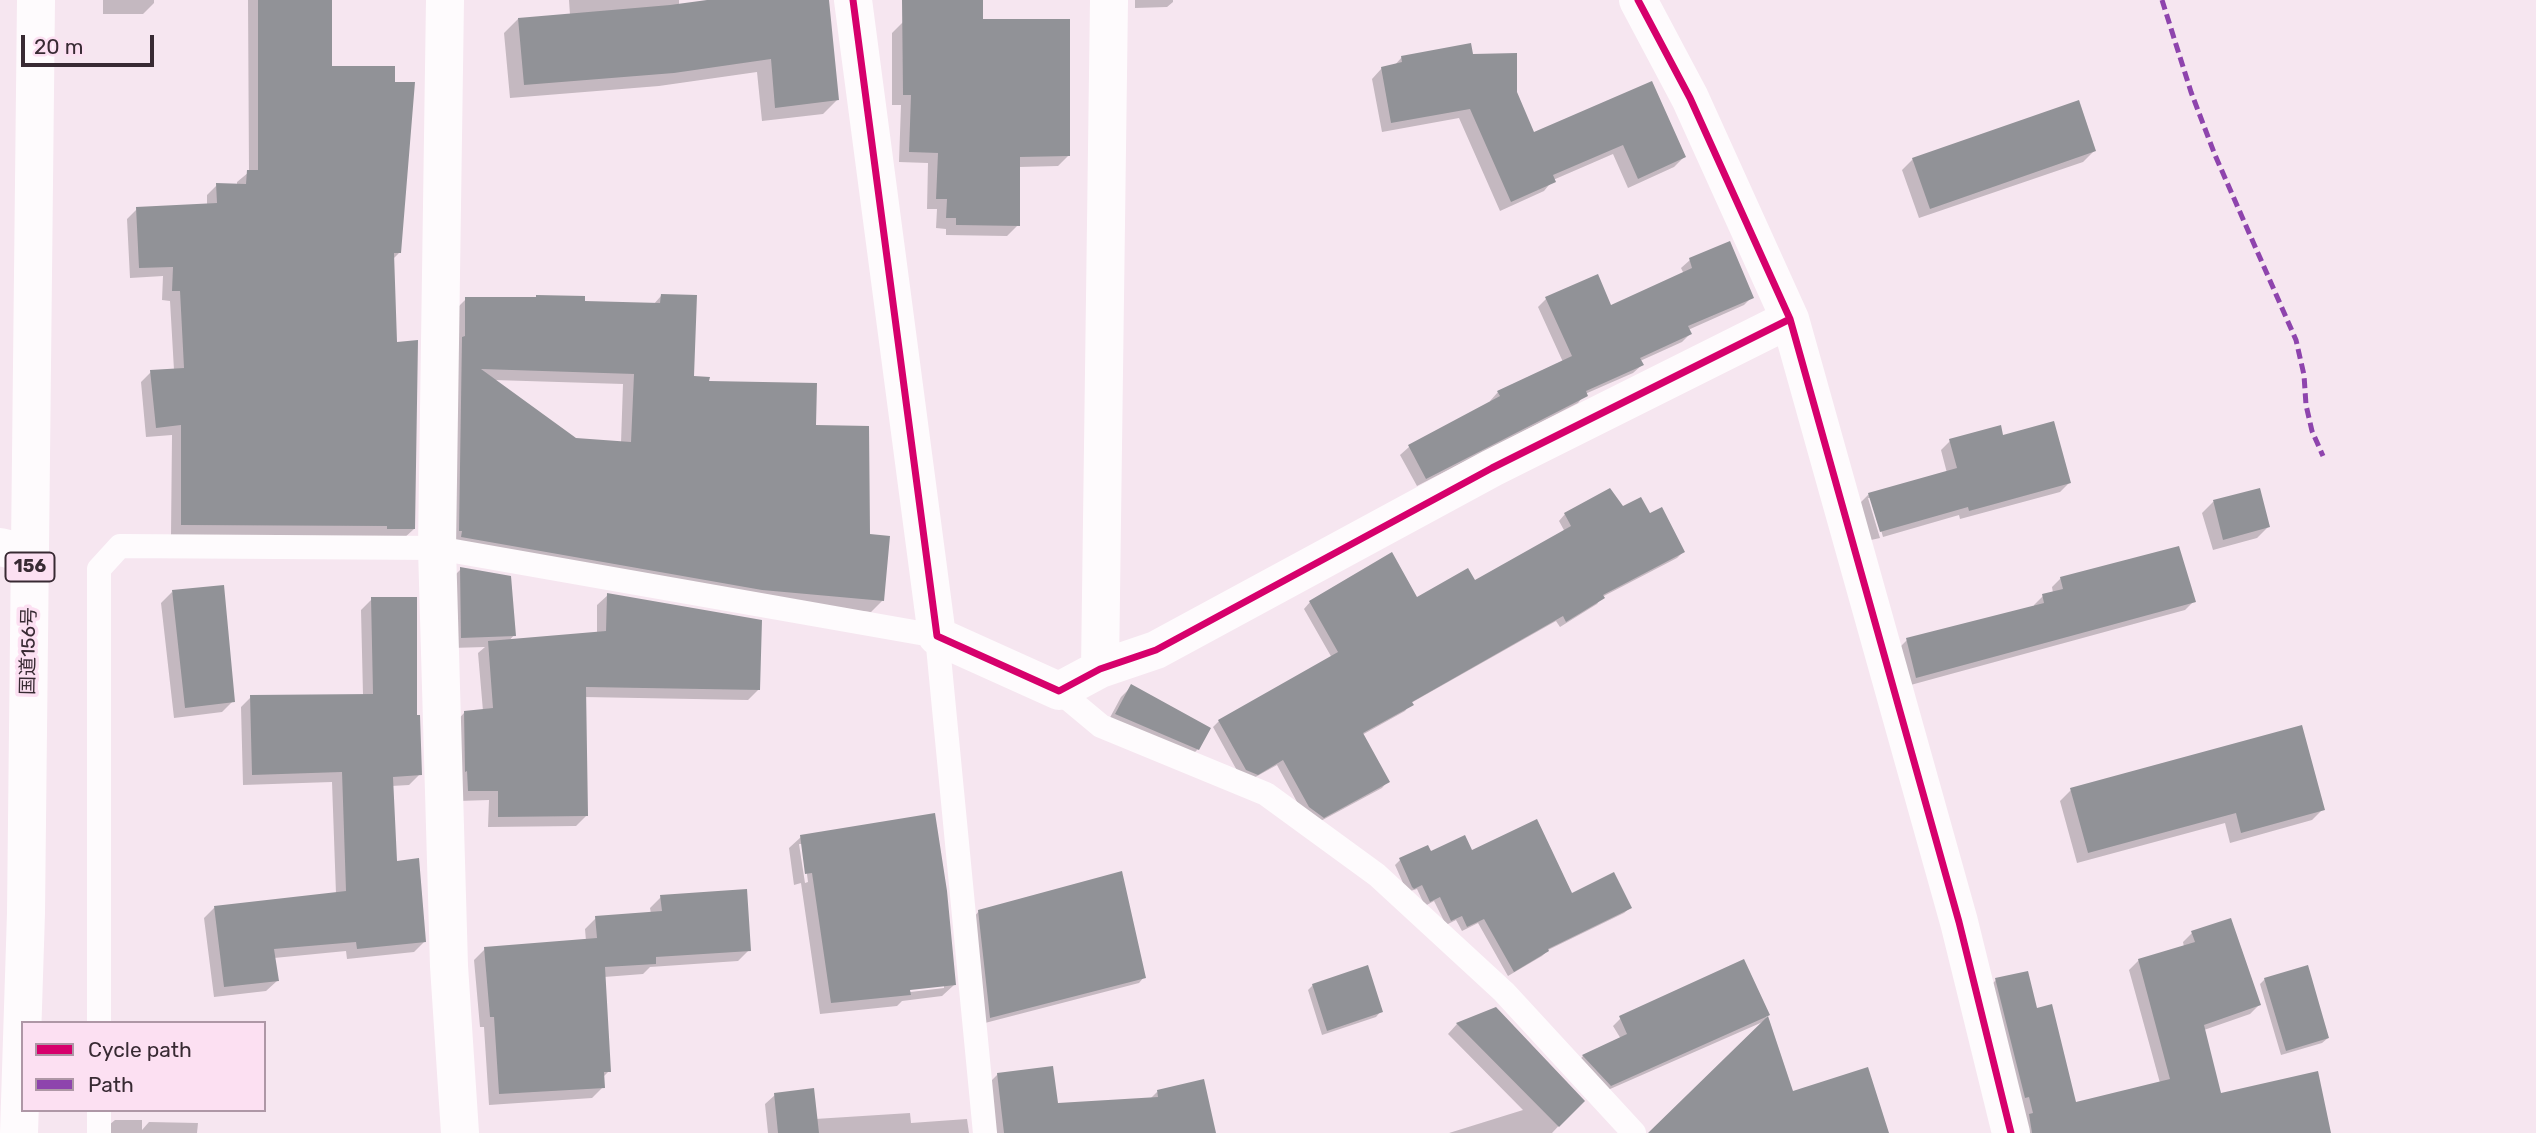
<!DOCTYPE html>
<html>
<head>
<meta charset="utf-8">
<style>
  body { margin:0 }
  #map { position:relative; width:2536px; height:1133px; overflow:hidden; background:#f6e6f0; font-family:Rubik,sans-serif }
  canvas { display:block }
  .legend { position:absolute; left:21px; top:1021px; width:245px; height:91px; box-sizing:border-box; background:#fce0f2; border:2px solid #ae97a6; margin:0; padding:9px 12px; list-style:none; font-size:21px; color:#382a33 }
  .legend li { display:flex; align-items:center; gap:14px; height:35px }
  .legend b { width:35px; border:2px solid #ae97a6 }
  .scale { position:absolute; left:21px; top:35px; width:133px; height:32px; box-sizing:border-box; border:4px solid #382a33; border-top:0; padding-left:9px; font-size:21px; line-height:24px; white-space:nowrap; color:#382a33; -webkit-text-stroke:5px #fce0f2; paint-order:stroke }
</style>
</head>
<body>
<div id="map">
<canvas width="2536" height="1133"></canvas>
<ul class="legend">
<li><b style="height:9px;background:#d6006c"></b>Cycle path</li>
<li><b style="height:9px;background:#8e44ad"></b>Path</li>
</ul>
<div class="scale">20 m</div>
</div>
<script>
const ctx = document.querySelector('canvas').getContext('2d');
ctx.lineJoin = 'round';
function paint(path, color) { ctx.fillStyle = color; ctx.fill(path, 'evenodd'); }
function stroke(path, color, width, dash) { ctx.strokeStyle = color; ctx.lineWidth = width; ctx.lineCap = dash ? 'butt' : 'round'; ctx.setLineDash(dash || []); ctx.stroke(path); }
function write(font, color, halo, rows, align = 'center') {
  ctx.font = font + ' Rubik,"Noto Sans JP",sans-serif'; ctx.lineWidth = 7; ctx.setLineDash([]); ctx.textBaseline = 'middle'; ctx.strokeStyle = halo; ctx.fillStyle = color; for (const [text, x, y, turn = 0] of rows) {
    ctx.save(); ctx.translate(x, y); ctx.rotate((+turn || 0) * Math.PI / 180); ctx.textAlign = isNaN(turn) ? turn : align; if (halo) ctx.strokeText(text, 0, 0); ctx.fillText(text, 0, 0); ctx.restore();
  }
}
const shadow = new Path2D(`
  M103 0H154V3L143 14H103Z
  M248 0H330V68L399 253 393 259 395 344 414 529 403 539 171 535 172 435 146 437 141 382 151 372 174 370 170 301 162 300 163 276 130 278 127 219 137 209 207 205V195L217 185H237V182L249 172Z
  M569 0H679V6L720 0H828L837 100 823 114 762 121 757 72 659 86 510 98 504 33 518 19 570 15Z
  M1135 0H1173V2L1167 7 1135 8Z
  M903 22 1069 155 1058 166 1019 167 1018 225 1007 236 946 235V229L936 228 937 209H927L928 163 899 162 901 105H892V33Z
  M1471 56 1515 93 1533 134 1651 83 1684 157 1674 167 1628 188 1613 154 1553 180 1544 191 1500 211 1459 118 1382 132 1372 79 1382 68 1394 66 1402 57Z
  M2094 151 2083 162 1919 218 1902 170 1913 159Z
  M1690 260 1752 297 1744 305 1688 330 1690 334 1682 342 1640 361 1642 365 1633 373 1585 394 1578 403 1417 486 1400 455 1409 447 1491 403 1490 401 1498 392 1563 362 1538 307 1546 299 1610 307 1684 274 1681 268Z
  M661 296 692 378 814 427 868 535 883 600 871 612 750 601 451 548 454 311 466 299 653 305ZM494 380 623 384 621 443 575 439Z
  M2002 437 2069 483 2060 492 1960 519 1959 515 1883 537 1872 498H1868L1880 538 1871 540 1860 503 1869 494 1947 473 1941 450 1950 441Z
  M2259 490 2268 527 2257 538 2213 550 2202 513 2213 502Z
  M1623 508 1650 516 1683 552 1677 558 1602 597 1597 604 1560 627 1556 621 1411 703 1405 711 1362 735 1388 781 1382 788 1317 823 1303 813 1277 765 1250 780 1240 776 1213 727 1219 721 1332 658 1304 609 1310 602 1417 600 1474 583 1565 532 1559 521 1565 514Z
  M461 569 514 635 509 641 597 634V605L608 595 759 689 748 700 584 697 587 815 576 826 488 827 489 800 458 801 454 724 464 713 483 711 478 653 485 647 451 648 450 580Z
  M2061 578 2194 601 2185 610 1907 686 1898 649 1907 640 2034 607V605L2043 596 2053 593 2052 587Z
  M172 592 233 701 222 712 174 718 161 603Z
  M372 599 415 717 420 774 409 785 391 786 395 863 425 941 414 952 347 959 346 951 274 958 277 981 266 991 214 997 204 918 214 908 336 894 332 782 243 785 241 707 251 697 363 695 361 610Z
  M1132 686 1198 749 1187 760 1106 725 1121 697Z
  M2071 790 2323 809 2312 820 2230 843 2225 823 2077 863 2060 801Z
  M801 837 954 985 942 996 902 1001 897 1006 820 1014 801 883 794 885 789 848ZM799 844H803L808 882 805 883ZM944 985V988L902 993 901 989Z
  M1471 852 1571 895 1630 908 1624 913 1548 950 1542 956 1508 976 1478 923 1462 931 1456 920 1446 925 1434 901 1425 906 1417 889 1407 892 1395 865 1400 860 1431 853Z
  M661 897 749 950 738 961 650 967 643 974 604 977 609 1071 603 1077V1087L592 1098 489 1105 484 1027H480L474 960 485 949 586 941 585 929 596 918 651 914 650 908Z
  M979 911 1144 977 1139 983 985 1023 974 917Z
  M2192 933 2259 1005 2250 1014 2204 1030 2220 1095 2330 1133H2027L1987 989 1996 980 2035 1010 2075 1104 2160 1083 2129 970 2139 960 2184 947 2183 942Z
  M2265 979 2328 1038 2322 1043 2281 1055 2260 984Z
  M1313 985 1381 1011 1376 1017 1322 1035 1308 990Z
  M1496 1009 1582 1101 1552 1133H1449L1523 1110 1448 1034 1457 1024Z
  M1766 1016 1792 1093 1887 1133H1679L1765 1021 1601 1093 1575 1065 1583 1056 1621 1039 1613 1026 1622 1017Z
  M998 1074 1056 1105 1149 1100 1157 1092 1215 1133H990L988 1084Z
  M775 1095 815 1119 910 1113 911 1123 967 1119 969 1133H768L765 1104Z
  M115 1120H142V1130L149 1122 198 1123 197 1133H109V1125Z`);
const building = new Path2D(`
  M258 0H332V66H395V82H415L401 253H394L397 342 418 340 415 529H387V526L181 525V425L156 428 150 370 184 368 180 291H172L173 267 139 268 136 207 217 203 216 183 246 184 247 170H258Z
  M707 0H829L839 100 775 108 771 59 674 73 524 85 518 18 670 5Z
  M902 0H983V19H1070V156L1020 157V226L956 225V218H946L947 199H936L938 153 909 152 911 95H903Z
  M1471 43 1473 54 1517 53V92L1534 132 1652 81 1686 157 1638 179 1623 145 1553 175 1556 182 1511 202 1470 109 1391 123 1381 67 1402 62 1401 56Z
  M2079 100 2096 151 1930 209 1912 158Z
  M1730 241 1754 298 1688 326 1692 334 1640 358 1644 365 1586 391 1588 396 1426 479 1408 445 1500 396 1497 391 1572 356 1545 297 1598 274 1611 305 1692 268 1689 258Z
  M661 294 697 295 694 376 710 377 709 381 817 383 816 425 869 426 870 534 890 536 884 601 762 590 461 537 462 531H459L462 337 465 336V297H536V295L585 296V301L660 303ZM481 369 634 374 631 442 576 438Z
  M2054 421 2071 483 1969 511 1968 507 1880 532 1868 493 1957 468 1949 439 2001 425 2003 435Z
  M1610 488 1623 506 1641 497 1650 513 1662 507 1685 552 1603 595 1605 598 1566 622 1563 616 1412 702 1414 705 1363 733 1390 782 1324 818 1309 807 1283 760 1258 775 1246 770 1218 720 1338 652 1309 601 1392 552 1417 597 1468 568 1475 580 1571 526 1564 513Z
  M2260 488 2270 527 2223 540 2213 500Z
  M2179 546 2196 602 1916 678 1906 638 2044 603 2042 594 2063 589 2060 577Z
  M460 567 511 576 516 636 461 638Z
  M224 585 235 702 185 708 172 590Z
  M607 593 762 620 760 690 586 687 588 816 498 817V791H468L467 771 465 772 464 711 493 708 488 641 606 631Z
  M371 597H417V715H420L422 775 393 777 397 861 419 858 426 942 357 949 356 942 274 949 279 981 224 987 214 906 346 891 342 772 252 775 250 695 373 694Z
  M1131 684 1211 728 1199 750 1115 714Z
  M2302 725 2325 810 2241 833 2236 813 2088 853 2070 788Z
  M935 813 947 891 956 985 910 990 911 995 831 1003 812 873 805 874 800 835Z
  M1537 819 1572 893 1614 872 1632 908 1548 949 1549 951 1514 972 1484 919 1467 927 1462 916 1451 921 1440 897 1430 902 1422 885 1414 889 1412 887 1399 858 1428 845 1431 851 1465 835 1472 850Z
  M1122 871 1146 978 990 1018 978 910Z
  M747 889 751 951 656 957V964L605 967 611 1072H604L605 1088 499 1094 494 1017H490L484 947 597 938 595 916 662 911 660 895Z
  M2231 918 2261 1005 2204 1025 2221 1093 2318 1071 2331 1133H2032L2029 1114 2033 1113 2029 1097 2025 1098 1995 978 2028 971 2037 1008 2052 1004 2076 1102 2170 1079 2138 959 2195 942 2191 931Z
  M1744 959 1770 1015 1768 1016 1793 1091 1868 1067 1889 1133H1648L1768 1016 1611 1086 1582 1055 1627 1034 1619 1016Z
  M1368 965 1383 1012 1327 1031 1312 984Z
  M2308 965 2329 1038 2286 1051 2264 978Z
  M1496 1007 1585 1101 1559 1127 1456 1023Z
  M1053 1066 1058 1103 1158 1097 1157 1090 1204 1079 1216 1133H1004L997 1073Z
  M814 1088 819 1133H778L774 1093Z`);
const service = new Path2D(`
  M1059 691 1101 726 1266 794 1377 875 1504 992 1634 1133
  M99 1023V569L120 546 437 548 937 636 985 1133
  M99 1133V1110`);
const minor = new Path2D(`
  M445 0 437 548 449 966 460 1133
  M853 0 937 636 1059 691 1100 669 1156 650 1492 468 1790 319
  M1638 0 1690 98 1790 319 1959 922 2011 1133
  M0 547 30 554
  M1100 669 1109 0`);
const trunk = new Path2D(`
  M19 1133 26 913 36 0`);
const quiet = new Path2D(`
  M2162 0 2191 92 2215 155 2296 340 2304 375 2306 405 2312 431 2323 456`);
const cycleway = new Path2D(`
  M853 0 937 636 1059 691 1100 669 1156 650 1492 468 1790 319
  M1638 0 1690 98 1790 319 1959 922 2011 1133`);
const shields = [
  [30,567,49]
];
const shieldNames = [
  ["156",30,567]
];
const streetNames = [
  ["国道156号",29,651,-89]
];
paint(shadow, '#0003');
paint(building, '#919297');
stroke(service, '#fefbfd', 24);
stroke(minor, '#fefbfd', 38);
stroke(trunk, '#fefbfd', 38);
stroke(quiet, '#8e44ad', 5, [10, 5]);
stroke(cycleway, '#d6006c', 7);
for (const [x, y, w] of shields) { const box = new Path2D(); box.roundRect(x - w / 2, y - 14.5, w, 29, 5); ctx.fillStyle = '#fce0f2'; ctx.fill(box); stroke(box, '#382a33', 2); }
write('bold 18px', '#382a33', null, shieldNames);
write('19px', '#382a33', '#fce0f2', streetNames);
</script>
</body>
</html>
